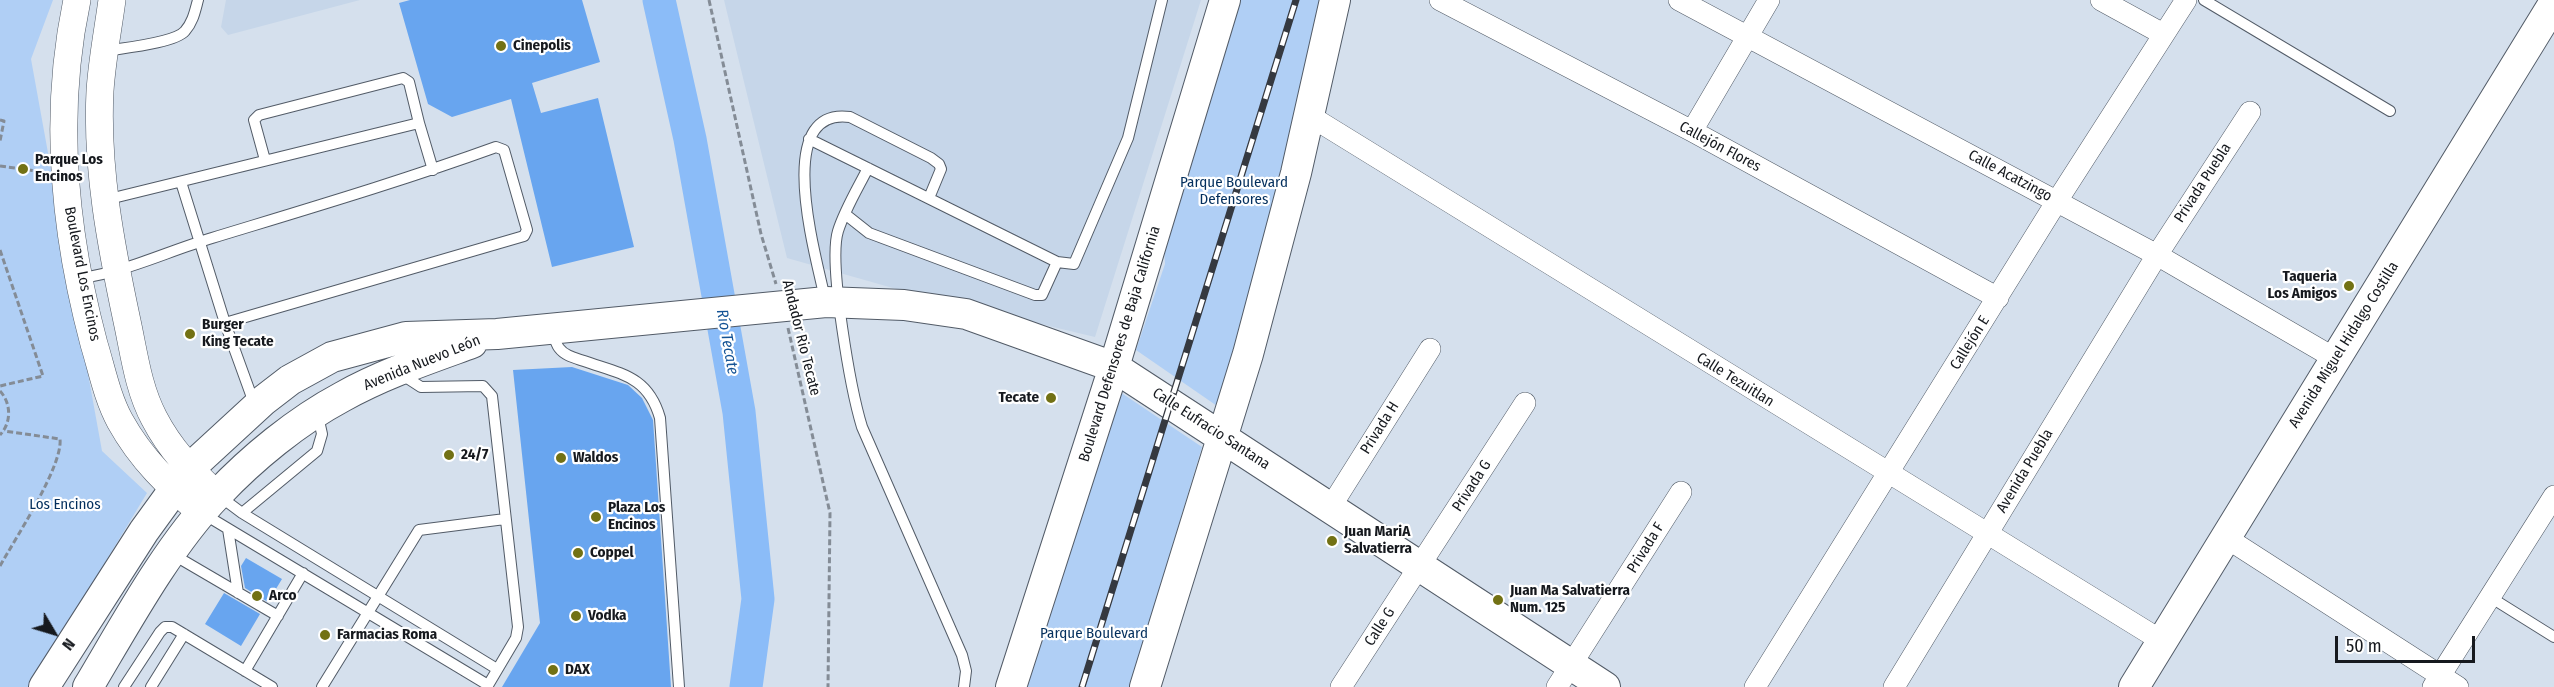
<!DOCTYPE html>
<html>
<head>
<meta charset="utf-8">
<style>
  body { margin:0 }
  #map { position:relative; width:2554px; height:687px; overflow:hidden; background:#d5e0ed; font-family:"Fira Sans Condensed",sans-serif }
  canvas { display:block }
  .north { position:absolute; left:24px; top:603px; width:60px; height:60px; -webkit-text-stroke:4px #fff; paint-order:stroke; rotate:128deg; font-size:16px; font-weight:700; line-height:24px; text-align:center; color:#16191e }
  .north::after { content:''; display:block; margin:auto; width:21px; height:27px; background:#16191e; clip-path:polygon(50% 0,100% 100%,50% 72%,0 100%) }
  .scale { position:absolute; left:2335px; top:636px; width:140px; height:27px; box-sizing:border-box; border:3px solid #16191e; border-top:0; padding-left:8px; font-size:18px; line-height:21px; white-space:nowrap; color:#16191e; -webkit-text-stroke:4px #fff; paint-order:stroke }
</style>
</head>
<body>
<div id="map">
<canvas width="2554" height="687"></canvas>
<div class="north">N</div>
<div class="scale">50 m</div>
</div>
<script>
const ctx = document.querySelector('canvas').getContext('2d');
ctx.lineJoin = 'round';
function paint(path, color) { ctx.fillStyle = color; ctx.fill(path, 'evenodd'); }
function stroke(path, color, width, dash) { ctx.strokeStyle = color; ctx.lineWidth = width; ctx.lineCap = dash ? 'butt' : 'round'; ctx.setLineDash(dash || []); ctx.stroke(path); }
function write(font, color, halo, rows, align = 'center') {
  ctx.font = font + ' "Fira Sans Condensed",sans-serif'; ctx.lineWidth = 4.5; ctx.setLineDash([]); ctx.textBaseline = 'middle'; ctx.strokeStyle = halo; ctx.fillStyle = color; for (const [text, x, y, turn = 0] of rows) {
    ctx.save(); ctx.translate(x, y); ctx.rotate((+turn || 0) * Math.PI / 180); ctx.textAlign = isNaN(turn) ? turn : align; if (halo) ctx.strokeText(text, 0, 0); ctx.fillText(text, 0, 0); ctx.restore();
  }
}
const built = new Path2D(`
  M226 0H360L228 35 221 27Z
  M724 0H1201L1095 337 907 292 787 258Z`);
const green = new Path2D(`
  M0 0H53L31 59 102 451 147 493 30 687H0Z
  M1241 0H1321L1305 138 1220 408 1136 350 1165 264 1164 245Z
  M1120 392 1202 447 1130 687H1024Z`);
const river = new Path2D(`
  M659 0 690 139 739 412 758 599 746 687`);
const building = new Path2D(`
  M410 0H582L600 62 532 83 541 113 598 98 634 247 552 267 511 99 452 117 428 104 399 3Z
  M572 367 628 385 642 398 653 420 671 687H502L540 623 513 370Z
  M246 558 282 579 268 602 245 588 241 566Z
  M224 593 260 614 241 646 205 624Z`);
const path = new Path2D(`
  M709 0 761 234 776 284
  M0 120 4 121 0 141
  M0 166 44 172
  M0 250 43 376 0 386
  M788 328 830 513 828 687
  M0 391C11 403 12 422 0 435
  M0 566C15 539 63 466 60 439L4 431`);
const service = new Path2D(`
  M2204 0 2390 111
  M106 51C123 48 175 43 185 31 193 22 195 11 198 0
  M809 139 1057 262 1074 264 1128 138 1162 0
  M265 160 254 120 259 115 403 78 409 82 419 123
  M868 168C858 188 845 209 838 231 828 263 851 391 862 427L962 655 966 671 964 687
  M181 182 225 323 254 403
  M105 200 419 123 433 170
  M845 214 869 233 1035 295H1042L1057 262
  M81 278C126 272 168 251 212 238 307 209 402 181 496 147L504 150 527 230 524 236 225 323
  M825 299C817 259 771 106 850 117L931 158 939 164 941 169 929 198
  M552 331C554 337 556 344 559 348 565 356 575 358 584 361 621 374 648 376 660 418L679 687
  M401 374 421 387 483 386 492 396 518 627 516 638 487 687
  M218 495 242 513 497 669
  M202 513 488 685
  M242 513 317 451 322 434 318 416
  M228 529 238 593
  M172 554 278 616
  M2490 597 2554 637
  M245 671 303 573
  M124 687 160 632 165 627H172L272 687
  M151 687 184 634
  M322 687 419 530 505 519`);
const minor = new Path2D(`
  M1440 0 1692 131 1998 298
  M1679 0 2157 255 2336 359
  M2101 0 2163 34
  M1310 116 2162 641
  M1692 131 1769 0
  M1330 508 1430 349
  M2225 537 2458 687
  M1341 687 1525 403
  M1557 687 1681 492
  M1755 687 2057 201 2186 0
  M1894 687 2157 255 2250 112
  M2433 687 2554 496`);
const tertiary = new Path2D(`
  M77 0C53 113 64 232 94 344 102 370 107 397 120 421 141 459 169 486 202 513
  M112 0C108 30 102 60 100 91 96 168 111 246 127 321 134 353 138 388 154 418 170 449 192 472 217 495`);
const secondary = new Path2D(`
  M44 687 144 531 189 469 264 400 290 380 332 357 406 337 497 334 826 302 904 305 966 314 1114 367 1605 687
  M88 687C125 625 167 547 217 495 252 458 297 421 342 397 383 374 428 359 472 343
  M1011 687 1114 367 1225 0
  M1145 687 1248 354 1296 173 1335 0
  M2134 687 2554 3`);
const rail = new Path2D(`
  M1082 687 1296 0`);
const markers = [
  [501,46,6,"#727114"],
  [23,169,6,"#727114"],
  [2349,286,6,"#727114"],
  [190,334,6,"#727114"],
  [1051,398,6,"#727114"],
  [449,455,6,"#727114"],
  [561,458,6,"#727114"],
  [596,517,6,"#727114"],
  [1332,541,6,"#727114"],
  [578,553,6,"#727114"],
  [257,596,6,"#727114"],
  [1498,600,6,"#727114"],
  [576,616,6,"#727114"],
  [325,635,6,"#727114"],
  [553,670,6,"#727114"]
];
const poiNames = [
  ["Cinepolis",513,46],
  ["Parque Los",35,160],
  ["Encinos",35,177],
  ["Taqueria",2337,277,"right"],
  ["Los Amigos",2337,294,"right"],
  ["Burger",202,325],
  ["King Tecate",202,342],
  ["Tecate",1039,398,"right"],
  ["24/7",461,455],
  ["Waldos",573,458],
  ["Plaza Los",608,508],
  ["Encinos",608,525],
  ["Juan MariA",1344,532],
  ["Salvatierra",1344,549],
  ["Coppel",590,553],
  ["Juan Ma Salvatierra",1510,591],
  ["Num. 125",1510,608],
  ["Arco",269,596],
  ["Vodka",588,616],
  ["Farmacias Roma",337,635],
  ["DAX",565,670]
];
const streetNames = [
  ["Callejón Flores",1720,147,28],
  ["Calle Acatzingo",2010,176,28],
  ["Privada Puebla",2203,183,-57],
  ["Boulevard Los Encinos",82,274,79],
  ["Andador Rio Tecate",801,338,76],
  ["Callejón E",1970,343,-58],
  ["Boulevard Defensores de Baja California",1120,344,-73],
  ["Avenida Miguel Hidalgo Costilla",2344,345,-58],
  ["Avenida Nuevo León",422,363,-22],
  ["Calle Tezuitlan",1735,380,32],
  ["Privada H",1380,428,-58],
  ["Calle Eufracio Santana",1211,429,33],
  ["Avenida Puebla",2025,471,-59],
  ["Privada G",1472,486,-57],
  ["Privada F",1646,548,-58],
  ["Calle G",1380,627,-57]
];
const parkNames = [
  ["Parque Boulevard",1234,183],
  ["Defensores",1234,200],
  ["Los Encinos",65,505],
  ["Parque Boulevard",1094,634]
];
const waterNames = [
  ["Río Tecate",727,342,80]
];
paint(built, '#c6d6e9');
paint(green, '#b0cff5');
stroke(river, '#8bbcf8', 33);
paint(building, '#68a5ef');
stroke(service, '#525b67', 12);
stroke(minor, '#525b67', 22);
stroke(tertiary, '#525b67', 28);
stroke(secondary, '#525b67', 32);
stroke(path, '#848c96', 3, [6, 3]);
stroke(service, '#fff', 10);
stroke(minor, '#fff', 21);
stroke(tertiary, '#fff', 27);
stroke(secondary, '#fff', 30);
stroke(rail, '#353940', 7);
stroke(rail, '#fff', 4.5, [14]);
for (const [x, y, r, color] of markers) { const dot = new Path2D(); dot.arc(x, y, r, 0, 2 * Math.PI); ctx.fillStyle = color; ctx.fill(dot); stroke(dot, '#fff', 2); }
write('bold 15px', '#16191e', '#fff', poiNames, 'left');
write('15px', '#16191e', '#fff', streetNames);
write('15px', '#032f5d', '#fff', parkNames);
write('italic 16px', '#145395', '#fff', waterNames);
</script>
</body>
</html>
